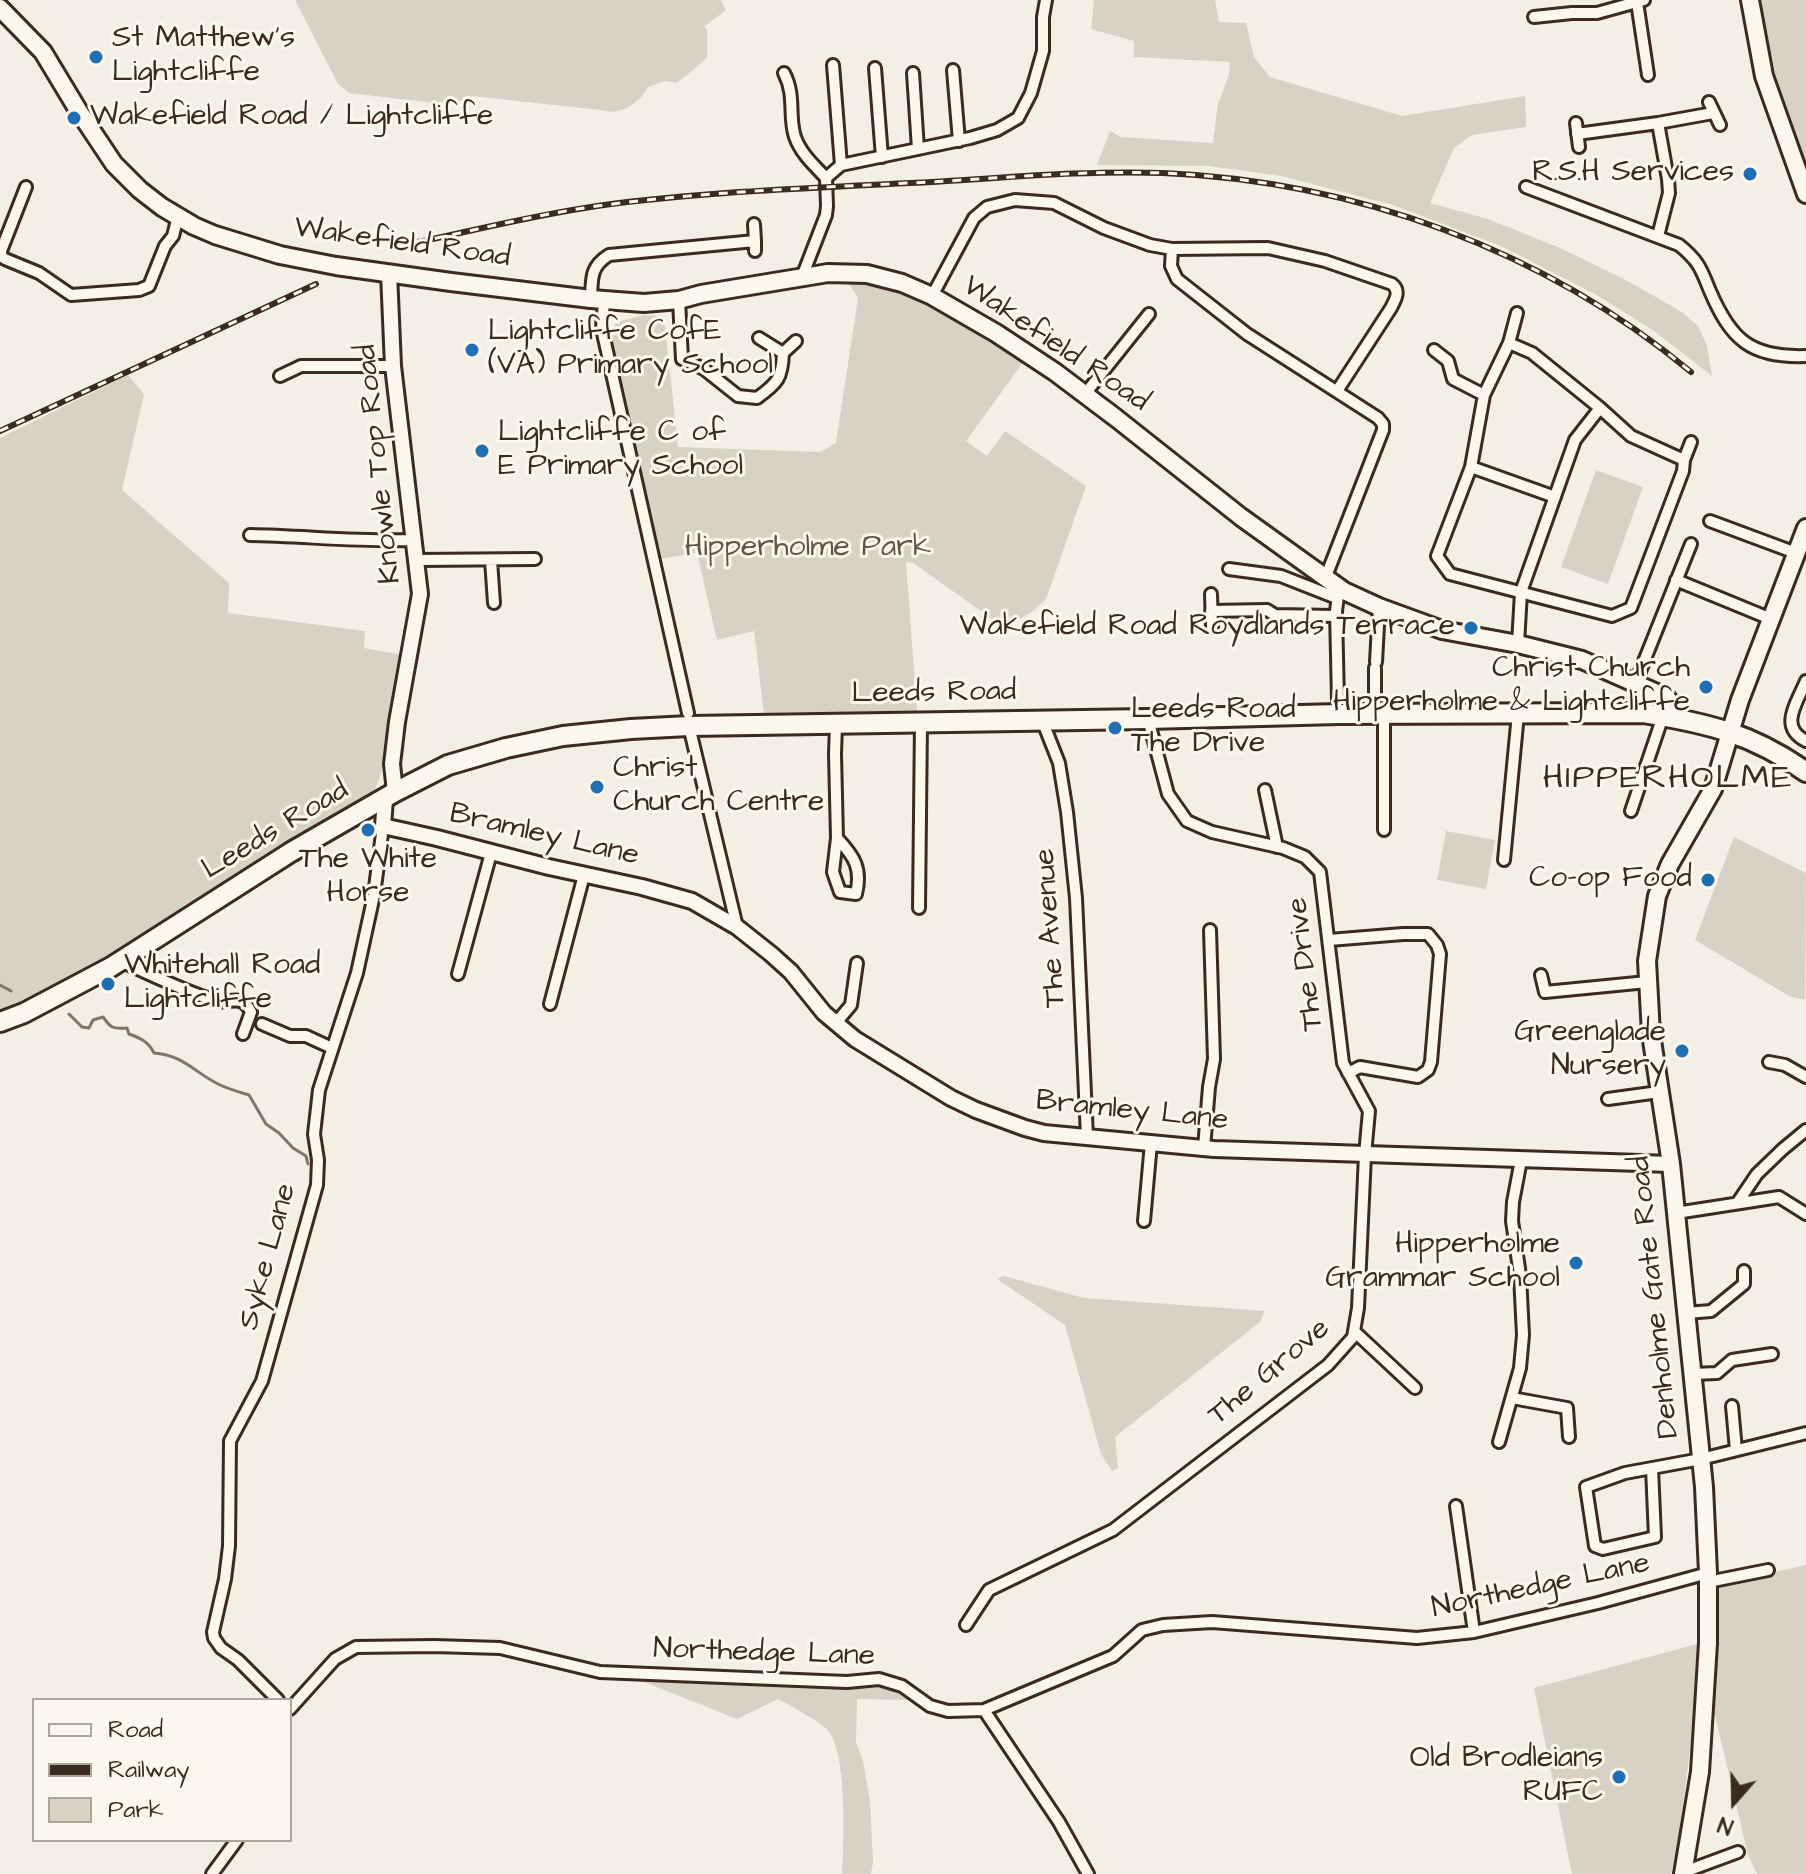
<!DOCTYPE html>
<html>
<head>
<meta charset="utf-8">
<style>
  body { margin:0 }
  #map { position:relative; width:1806px; height:1874px; overflow:hidden; background:#f3efe4; font-family:"Architects Daughter",sans-serif }
  canvas { display:block }
  .legend { position:absolute; left:32px; top:1698px; width:260px; height:144px; box-sizing:border-box; background:#fbf7ec; border:2px solid #aea59a; margin:0; padding:10px 14px; list-style:none; font-size:24px; color:#3b2a1e }
  .legend li { display:flex; align-items:center; gap:16px; height:40px }
  .legend b { width:40px; border:2px solid #aea59a }
  .north { position:absolute; left:1694px; top:1762px; width:80px; height:80px; -webkit-text-stroke:6px #fbf7ec; paint-order:stroke; rotate:200deg; font-size:22px; font-weight:700; line-height:32px; text-align:center; color:#3b2a1e }
  .north::after { content:''; display:block; margin:auto; width:28px; height:36px; background:#3b2a1e; clip-path:polygon(50% 0,100% 100%,50% 72%,0 100%) }
</style>
</head>
<body>
<div id="map">
<canvas width="1806" height="1874"></canvas>
<ul class="legend">
<li><b style="height:10px;background:#fbf7ec"></b>Road</li>
<li><b style="height:10px;background:#3b2a1e"></b>Railway</li>
<li><b style="height:22px;background:#d8d1c6"></b>Park</li>
</ul>
<div class="north">N</div>
</div>
<script>
const ctx = document.querySelector('canvas').getContext('2d');
ctx.lineJoin = 'round';
function paint(path, color) { ctx.fillStyle = color; ctx.fill(path, 'evenodd'); }
function stroke(path, color, width, dash) { ctx.strokeStyle = color; ctx.lineWidth = width; ctx.lineCap = dash ? 'butt' : 'round'; ctx.setLineDash(dash || []); ctx.stroke(path); }
function write(font, color, halo, rows, align = 'center') {
  ctx.font = font + ' "Architects Daughter",sans-serif'; ctx.lineWidth = 6; ctx.setLineDash([]); ctx.textBaseline = 'middle'; ctx.strokeStyle = halo; ctx.fillStyle = color; for (const [text, x, y, turn = 0] of rows) {
    ctx.save(); ctx.translate(x, y); ctx.rotate((+turn || 0) * Math.PI / 180); ctx.textAlign = isNaN(turn) ? turn : align; if (halo) ctx.strokeText(text, 0, 0); ctx.fillText(text, 0, 0); ctx.restore();
  }
}
const green = new Path2D(`
  M295 0H721L726 10 704 27 707 30V58L677 83 665 81 648 87C639 104 621 116 601 110L472 96V101L435 103 349 93 338 84Z
  M1094 0H1215L1219 22 1246 23 1254 57 1270 77 1402 116 1525 96 1526 127 1472 135 1454 148 1430 203 1488 219 1560 248 1624 279 1682 312 1698 326 1707 346 1712 376 1654 331 1595 294 1501 246 1393 205 1281 176 1209 166 1097 165 1110 131 1121 137 1213 143 1218 104 1229 75 1230 62 1134 57V41L1091 29Z
  M1760 0H1806V165L1771 69Z
  M848 282C858 284 869 284 879 287 931 300 978 334 1024 361L966 441 987 456 1005 431 1086 486 1046 599 1033 611 1005 628 913 563 906 562 917 711 764 713 754 631 717 640 697 553 659 559 610 335 616 322 644 315 664 316 678 447 820 452 836 443 858 298Z
  M128 375 144 394 122 490 229 583 228 613 365 631 364 648 402 655 381 774 375 789 364 797C336 814 306 829 279 847 188 906 102 973 0 1012V438Z
  M1596 470 1643 487 1608 584 1561 567Z
  M1446 831 1495 840 1486 889 1437 880Z
  M1734 837 1806 873 1805 1000 1789 996 1695 940Z
  M1004 1276 1084 1298 1265 1311 1260 1322 1115 1437 1118 1468 1112 1471 1101 1454 1065 1325 997 1279Z
  M1806 1565V1874H1757L1748 1855 1713 1707 1694 1715 1679 1840 1671 1874H1572L1534 1688 1697 1644 1699 1589Z
  M644 1682 871 1684 889 1688 908 1700 857 1699 856 1742 863 1761 870 1802 873 1862 871 1874H842C844 1839 847 1762 830 1733 825 1724 789 1705 778 1699L737 1719Z`);
const stream = new Path2D(`
  M0 985 11 991
  M69 1014 82 1027 89 1028 93 1020 103 1017C111 1028 112 1029 127 1028L129 1034C140 1038 148 1041 154 1053 183 1055 194 1072 218 1084 228 1089 239 1092 249 1095L266 1124 279 1133 293 1148 306 1156 308 1164`);
const street = new Path2D(`
  M1637 2 1648 75
  M1534 17 1572 13H1597L1644 0
  M833 65 841 165
  M875 68 882 157
  M953 70 959 141
  M784 73C796 96 788 116 795 137 801 154 815 166 826 178
  M913 73 918 149
  M1709 102 1720 125
  M1576 123 1579 147
  M1658 123 1668 179 1669 193 1658 236
  M1577 134 1658 123 1713 113
  M26 187 1 251V256L5 259 39 273 71 295 139 290 149 286 165 246 173 236 178 216
  M1526 187 1679 245C1699 261 1701 269 1710 291 1731 340 1751 358 1806 356
  M754 224 755 241
  M1172 249 1171 266 1177 279 1247 334 1378 418 1383 424V430L1325 579
  M802 277 826 215 827 206 826 178 841 165 970 138 997 130 1018 118 1031 93 1043 51V17L1046 0
  M932 296 974 218 987 207 1015 200 1054 203 1104 228 1150 245 1172 249 1268 248 1325 261 1392 284C1401 291 1395 300 1391 308L1337 391
  M591 299C592 278 590 267 609 255L755 241V251
  M604 300 602 329 688 713
  M679 300 682 359 704 369 738 396 757 398C778 383 782 378 783 353L796 341
  M1517 313 1509 343 1484 395 1471 467 1437 556 1450 574 1612 616 1631 608 1683 471 1684 460 1691 442
  M759 338 783 353
  M1509 343 1532 353 1600 408 1631 436 1684 460
  M1434 350 1448 361 1453 379 1484 395
  M280 376 301 366H393
  M1085 394 1149 314
  M1471 467 1555 497
  M1710 521 1796 553
  M250 535C305 536 360 542 415 540
  M417 560 535 559
  M491 560 494 603
  M1229 569 1281 576 1337 598
  M1676 580 1771 619
  M1211 594 1212 627
  M1211 611 1267 610 1275 615 1336 616
  M1518 644 1521 592 1575 440 1600 408
  M1376 662 1379 607
  M1806 681C1797 703 1778 727 1806 741
  M1635 684 1691 544
  M1338 701 1336 611 1339 588
  M1375 714V668
  M1042 720 1059 763 1067 812 1076 898 1087 1137
  M836 724 835 754 837 838 833 872 840 892 856 894C862 869 855 857 837 838
  M689 726 737 927
  M1265 790 1277 847
  M1631 811 1663 716
  M1384 830V714
  M1504 860 1518 714
  M919 908 921 722
  M1329 940 1403 934H1428L1437 945 1440 954 1431 1062 1428 1070 1418 1077 1360 1067 1348 1073
  M120 961C150 974 181 990 213 1000 230 1006 240 991 251 1012L243 1034
  M458 974 491 853
  M1541 975 1545 992 1647 982
  M550 1004 584 875
  M262 1024 290 1036H306L332 1048
  M835 1024 851 1005 857 963
  M1769 1062 1785 1065 1806 1077
  M1608 1099 1659 1092
  M1204 1148 1209 1087 1214 1059 1210 930
  M1738 1202 1757 1174 1783 1149 1806 1130
  M1676 1213 1779 1197 1806 1214
  M1144 1221 1151 1143
  M1686 1313 1711 1311 1744 1284V1271
  M1354 1331 1415 1388
  M1693 1374 1717 1373 1732 1360 1772 1354
  M1512 1398 1567 1408 1569 1437
  M1732 1406 1736 1450
  M1499 1442 1520 1368 1523 1335 1520 1275 1512 1221 1513 1202 1521 1160
  M1652 1468 1655 1537 1603 1549 1595 1546 1586 1487 1625 1473 1701 1459 1806 1433
  M1456 1506 1474 1632
  M1708 1582 1768 1570
  M966 1625 989 1590 1113 1530 1328 1365 1353 1337 1358 1308 1365 1155 1369 1111 1343 1063 1320 872 1305 857 1283 848 1212 832 1187 821 1168 794 1148 719
  M278 1700 238 1660 221 1648 214 1638 213 1632 225 1579 229 1546 230 1441 262 1381 317 1185 318 1160 314 1134 319 1090 357 973 374 895 383 826
  M290 1709 335 1659 356 1647 434 1646 500 1648 600 1672 847 1682 879 1679 902 1686 930 1706 948 1711 984 1710 1113 1656 1142 1630 1163 1625 1212 1622 1417 1638 1474 1632 1598 1603 1708 1573
  M984 1710 1059 1822 1088 1874
  M1684 1872 1738 1852
  M212 1874 237 1840`);
const secondary = new Path2D(`
  M389 273 393 366 420 594 397 722 392 764 395 792
  M385 799 383 826 437 838 549 867 642 887 692 901 737 927 771 954 791 972 824 1013 855 1039 951 1098 976 1110 1025 1128 1044 1133 1214 1149 1671 1164`);
const primary = new Path2D(`
  M1750 0 1764 76 1806 194
  M0 8 43 52 78 110 114 164 140 190 162 207 194 226 215 235 280 255 336 266 451 282 591 299 644 303 679 300 701 294 828 273 867 274 902 283 932 296 996 333 1055 372 1116 418 1241 517 1344 591 1379 607 1442 630 1518 644 1582 660 1666 697 1683 719
  M1683 1874 1700 1772 1708 1643V1573L1704 1487 1671 1164 1651 1034 1647 961 1657 896 1670 864 1713 789 1740 700 1806 528`);
const highway = new Path2D(`
  M0 1022 24 1013 111 967 291 852 395 792 448 765 506 748 563 736 631 729 689 726 1148 719 1339 714 1643 713C1707 723 1753 734 1806 772`);
const rail = new Path2D(`
  M400 248 414 243C475 230 535 215 597 206 701 192 806 188 910 183 994 179 1079 170 1163 173 1355 181 1544 250 1691 372
  M0 431 316 284`);
const markers = [
  [96,57,8,"#1f6fb2"],
  [74,118,8,"#1f6fb2"],
  [1750,174,8,"#1f6fb2"],
  [472,350,8,"#1f6fb2"],
  [482,451,8,"#1f6fb2"],
  [1471,628,8,"#1f6fb2"],
  [1706,687,8,"#1f6fb2"],
  [1115,728,8,"#1f6fb2"],
  [597,787,8,"#1f6fb2"],
  [368,830,8,"#1f6fb2"],
  [1708,880,8,"#1f6fb2"],
  [108,984,8,"#1f6fb2"],
  [1682,1051,8,"#1f6fb2"],
  [1576,1263,8,"#1f6fb2"],
  [1619,1777,8,"#1f6fb2"]
];
const poiNames = [
  ["St Matthew's",112,40],
  ["Lightcliffe",112,74],
  ["Wakefield Road / Lightcliffe",90,118],
  ["R.S.H Services",1734,174,"right"],
  ["Lightcliffe CofE",488,333],
  ["(VA) Primary School",488,367],
  ["Lightcliffe C of",498,434],
  ["E Primary School",498,468],
  ["Wakefield Road Roydlands Terrace",1455,628,"right"],
  ["Christ Church",1690,670,"right"],
  ["Hipperholme & Lightcliffe",1690,704,"right"],
  ["Leeds Road",1131,711],
  ["The Drive",1131,745],
  ["Christ",613,770],
  ["Church Centre",613,804],
  ["The White",368,861,"center"],
  ["Horse",368,895,"center"],
  ["Co-op Food",1692,880,"right"],
  ["Whitehall Road",124,967],
  ["Lightcliffe",124,1001],
  ["Greenglade",1666,1034,"right"],
  ["Nursery",1666,1068,"right"],
  ["Hipperholme",1560,1246,"right"],
  ["Grammar School",1560,1280,"right"],
  ["Old Brodleians",1603,1760,"right"],
  ["RUFC",1603,1794,"right"]
];
const streetNames = [
  ["Wakefield Road",402,244,8],
  ["Wakefield Road",1055,345,34],
  ["Knowle Top Road",380,464,-96],
  ["Leeds Road",934,694,-1],
  ["Leeds Road",276,831,-31],
  ["Bramley Lane",544,836,13],
  ["The Avenue",1052,928,-94],
  ["The Drive",1307,964,-97],
  ["Bramley Lane",1132,1112,6],
  ["Syke Lane",269,1257,-75],
  ["Denholme Gate Road",1656,1297,-96],
  ["The Grove",1270,1373,-40],
  ["Northedge Lane",1541,1587,-12],
  ["Northedge Lane",764,1654,2]
];
const parkNames = [
  ["Hipperholme Park",808,549]
];
const quarterNames = [
  ["HIPPERHOLME",1668,780]
];
paint(green, '#d8d1c6');
stroke(stream, '#817468', 3);
stroke(street, '#3b2a1e', 16);
stroke(secondary, '#3b2a1e', 20);
stroke(primary, '#3b2a1e', 22);
stroke(highway, '#3b2a1e', 24);
stroke(street, '#fbf7ec', 10);
stroke(secondary, '#fbf7ec', 14);
stroke(primary, '#fbf7ec', 16);
stroke(highway, '#fbf7ec', 18);
stroke(rail, '#3b2a1e', 6);
stroke(rail, '#fbf7ec', 3, [9]);
for (const [x, y, r, color] of markers) { const dot = new Path2D(); dot.arc(x, y, r, 0, 2 * Math.PI); ctx.fillStyle = color; ctx.fill(dot); stroke(dot, '#fbf7ec', 3); }
write('30px', '#3b2a1e', '#fbf7ec', poiNames, 'left');
write('30px', '#3b2a1e', '#fbf7ec', streetNames);
write('30px', '#625448', '#fbf7ec', parkNames);
ctx.letterSpacing = '2px';
write('34px', '#3b2a1e', '#fbf7ec', quarterNames);
ctx.letterSpacing = '0px';
</script>
</body>
</html>
